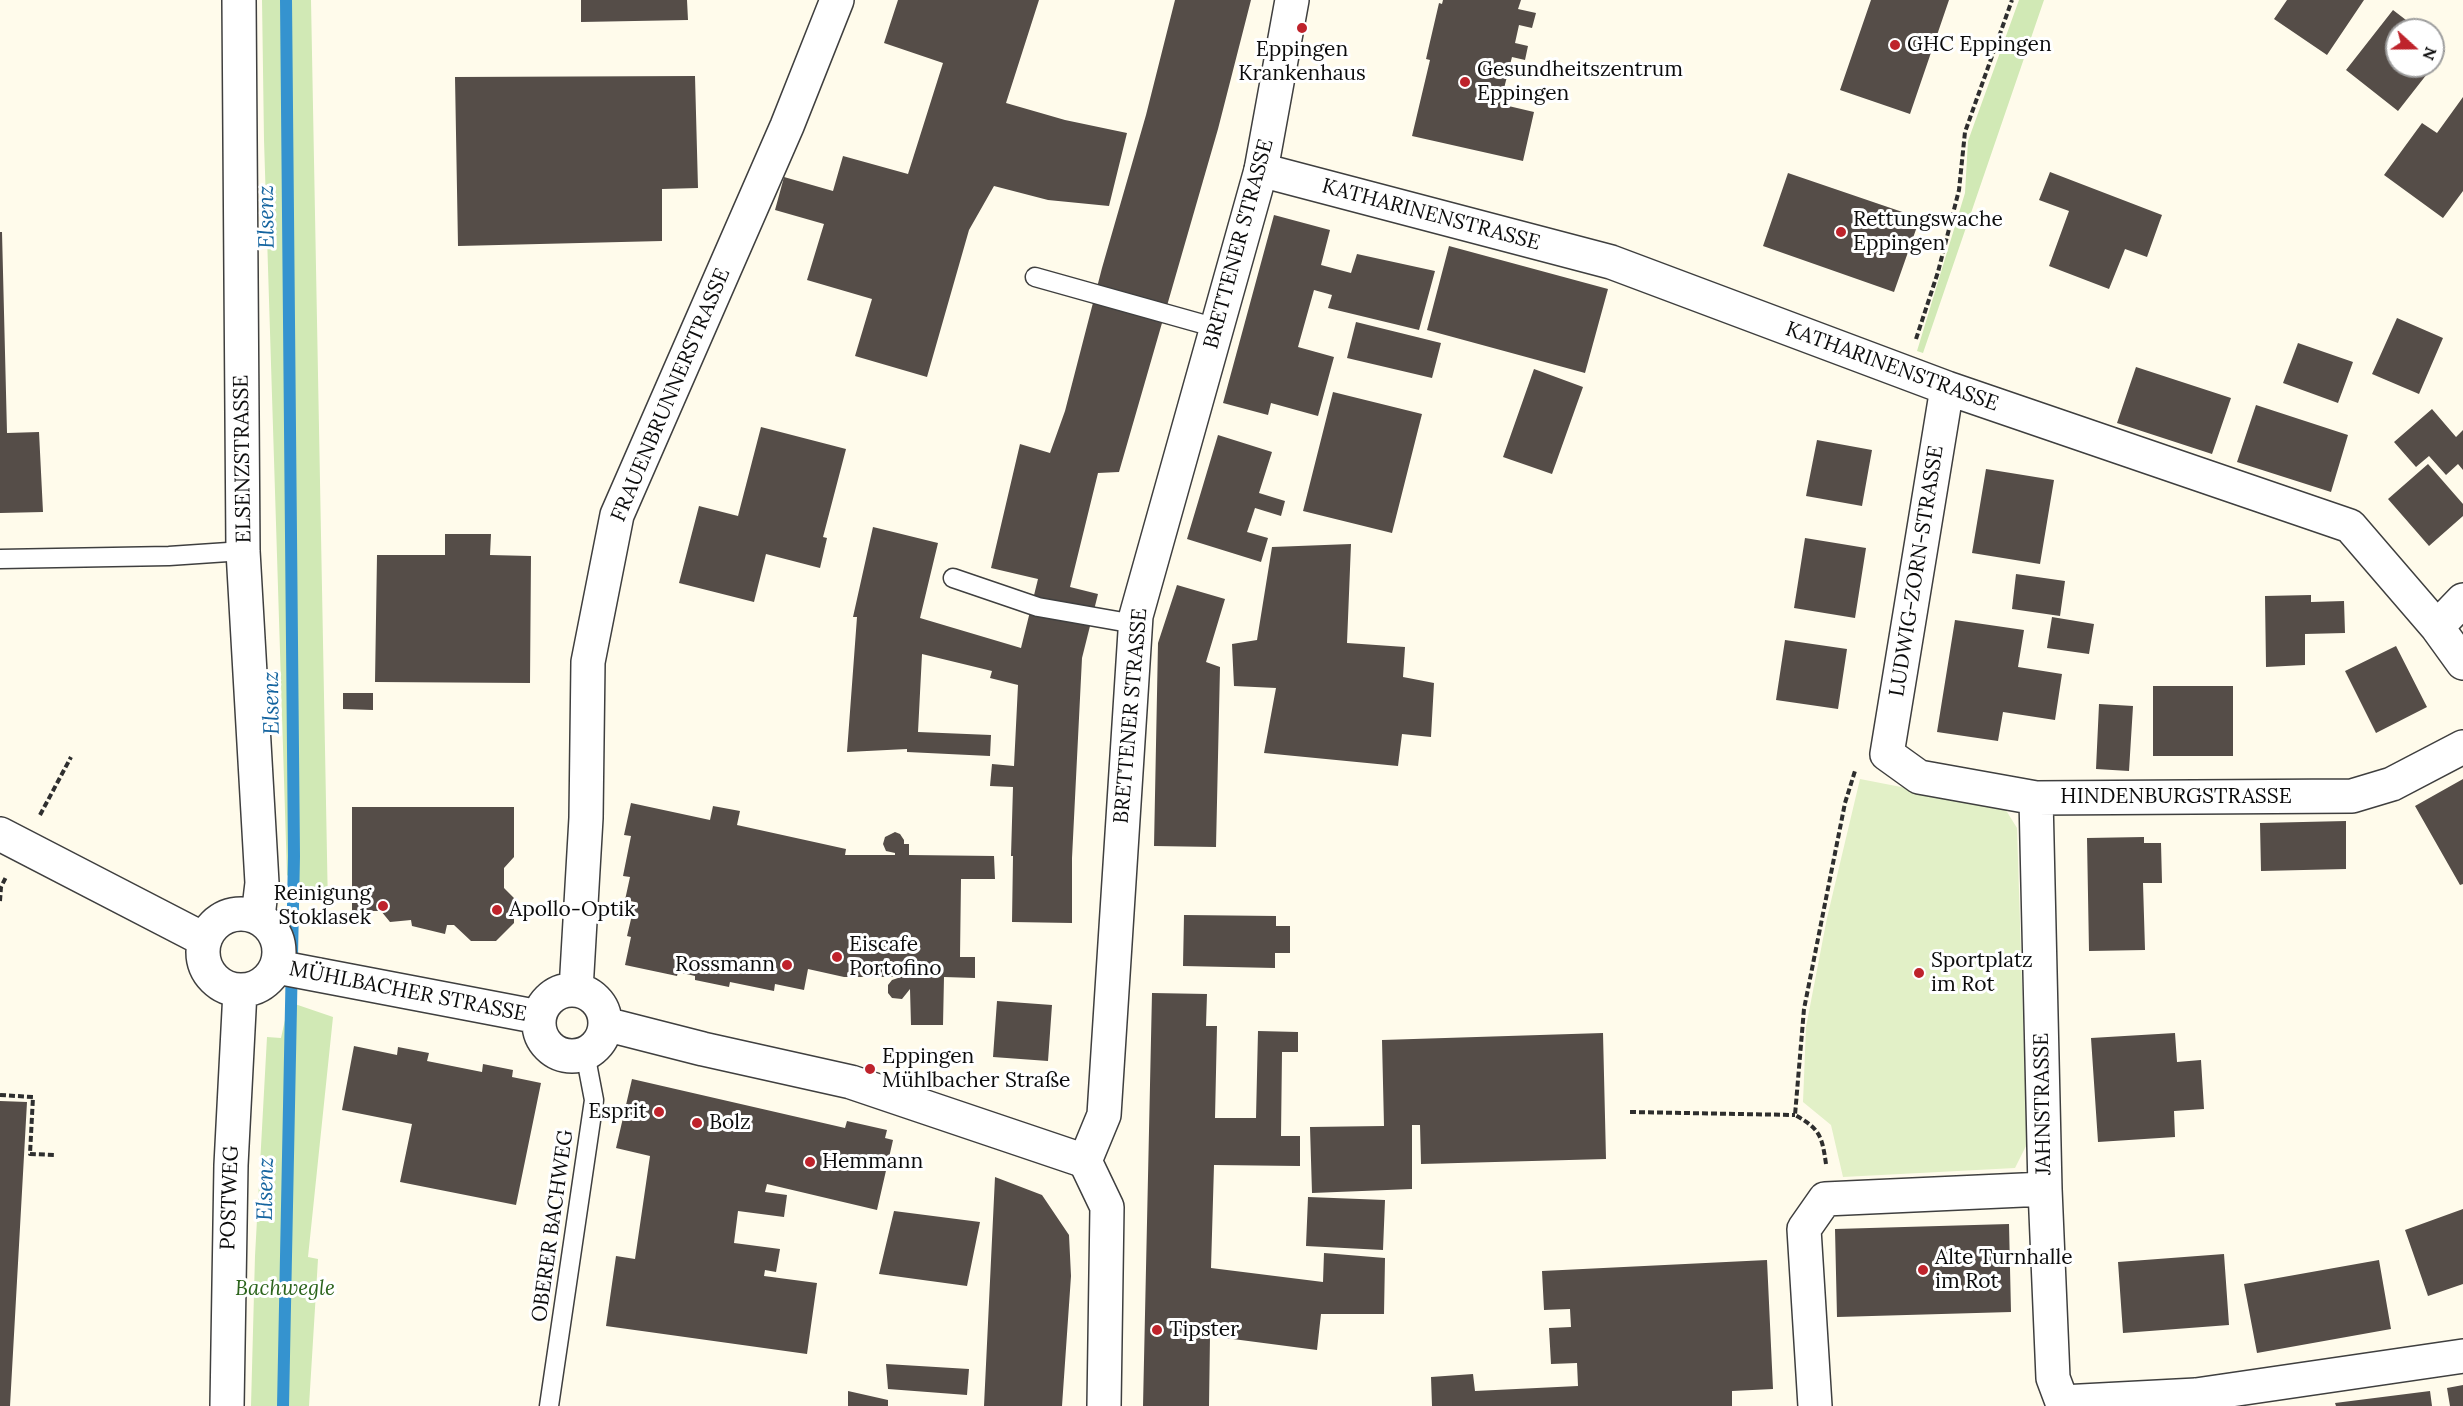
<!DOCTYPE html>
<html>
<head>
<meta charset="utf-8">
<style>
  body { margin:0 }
  #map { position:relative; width:2463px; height:1406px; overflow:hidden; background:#fffbeb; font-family:Lora,serif }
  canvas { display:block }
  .north { position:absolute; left:2385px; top:18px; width:60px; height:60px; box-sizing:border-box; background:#fff; border:2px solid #9e9e9e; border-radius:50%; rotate:111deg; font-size:16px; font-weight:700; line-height:24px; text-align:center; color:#0c0c0c }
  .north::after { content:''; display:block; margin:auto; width:21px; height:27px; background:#be232b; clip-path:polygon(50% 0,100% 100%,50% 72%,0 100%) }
</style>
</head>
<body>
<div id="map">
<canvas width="2463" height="1406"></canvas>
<div class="north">N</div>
</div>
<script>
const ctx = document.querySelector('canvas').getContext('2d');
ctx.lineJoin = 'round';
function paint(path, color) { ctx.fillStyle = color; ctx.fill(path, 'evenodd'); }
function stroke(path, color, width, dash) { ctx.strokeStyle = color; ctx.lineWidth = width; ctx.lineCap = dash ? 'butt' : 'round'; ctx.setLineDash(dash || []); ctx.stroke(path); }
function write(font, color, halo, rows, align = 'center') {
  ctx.font = font + ' Lora,serif'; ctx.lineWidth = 6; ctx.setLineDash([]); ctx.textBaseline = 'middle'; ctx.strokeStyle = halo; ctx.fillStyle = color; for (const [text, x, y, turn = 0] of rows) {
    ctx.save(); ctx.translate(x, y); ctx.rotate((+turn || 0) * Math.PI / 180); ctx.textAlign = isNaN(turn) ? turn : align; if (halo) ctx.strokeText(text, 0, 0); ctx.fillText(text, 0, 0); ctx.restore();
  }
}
const green = new Path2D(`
  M262 0H311L328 909 287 875 264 140Z
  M2019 0H2044L1923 353 1917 351 1965 193 1968 141Z
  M289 1002 333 1017 308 1257 318 1259 309 1406H251L255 1256 267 1037 281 1038Z`);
const pitch = new Path2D(`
  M1860 779 2004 807 2017 828 2027 1144 2015 1168 1843 1177 1831 1125 1803 1102 1806 1027 1827 918Z`);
const stream = new Path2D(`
  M283 1406 294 856 286 0`);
const building = new Path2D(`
  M581 0H687L688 20 581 22Z
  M898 0H1039L1006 103 1065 120 1127 133 1109 206 1048 200 994 186 969 230 927 377 855 356 872 299 807 280 824 224 775 210 784 177 833 191 843 156 908 174 943 63 884 43Z
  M1175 0H1251L1218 129 1119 472 1098 473 1070 587 1098 594 1082 658 1072 858V923L1012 922 1013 856H1011L1013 787 990 786 992 764 1014 766 1018 685 990 678 992 671 922 654 918 732 991 735 990 756 907 752V749L847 752 857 617H853L873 527 938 543 920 618 1021 648 1038 579 991 568 1020 444 1050 453 1065 411 1102 268 1146 115Z
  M1443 0H1521L1518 9 1536 13 1532 28 1519 25 1515 43 1528 46 1525 60 1512 57 1500 104 1534 112 1523 161 1412 136 1430 60 1426 59 1439 3 1442 4Z
  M1871 0H1949L1910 114 1840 90Z
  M2287 0H2364L2327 55 2274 19Z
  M2393 10 2419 30H2397V66H2433V41L2445 51 2398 111 2346 70Z
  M695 76 698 188 662 189V241L458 246 455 77Z
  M2463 97V191L2443 218 2384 175 2422 123 2437 133Z
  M2050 172 2162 215 2147 257 2125 249 2109 289 2049 266 2069 211 2039 200Z
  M1788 173 1920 218 1894 292 1763 246Z
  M1274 215 1330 230 1321 265 1351 273 1357 254 1435 271 1419 330 1328 308 1332 295 1314 290 1298 347 1334 357 1318 416 1271 403 1268 415 1223 403Z
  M0 232H2L7 433 39 432 43 512 0 513Z
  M1449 246 1608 289 1585 373 1427 330Z
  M2397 318 2443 338 2419 394 2372 374Z
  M1356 322 1441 343 1432 378 1347 358Z
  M2298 343 2353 362 2338 403 2283 383Z
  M2136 367 2231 398 2212 454 2117 423Z
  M1534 369 1583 387 1552 474 1503 457Z
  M1333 392 1422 414 1392 533 1303 511Z
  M2256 405 2348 435 2331 492 2237 462Z
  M2432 409 2456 437 2463 430V470L2458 464 2446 475 2429 456 2416 467 2394 442Z
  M761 427 846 449 823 537 827 538 820 568 766 554 754 602 679 583 699 506 738 516Z
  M1218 435 1272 452 1259 493 1285 501 1281 516 1255 508 1247 532 1268 538 1261 562 1187 539Z
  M1817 440 1872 450 1862 506 1806 496Z
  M2428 464 2463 504V516L2429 546 2388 499Z
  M1986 469 2054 480 2040 564 1972 553Z
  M445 534H491L490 555 531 556 530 683 375 682 377 555H445Z
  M1805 538 1866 548 1855 618 1794 608Z
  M1351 544 1347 643 1405 647 1403 677 1434 683 1431 737 1402 734 1398 766 1264 753 1276 688 1234 686 1232 644 1257 640 1272 547Z
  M2016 574 2065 581 2060 616 2012 609Z
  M1177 585 1225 599 1206 662 1220 667 1216 847 1154 846 1158 643Z
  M2311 595V602L2344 601 2345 633 2305 634V665L2266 667 2265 596Z
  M2052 617 2094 624 2089 654 2047 648Z
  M1955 620 2024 630 2018 667 2062 674 2055 720 2003 712 1998 741 1937 732Z
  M1785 640 1847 649 1838 709 1776 700Z
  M2396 646 2427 707 2376 733 2345 671Z
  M2153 686H2233V756H2153Z
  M343 693H373V710L343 709Z
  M2099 704 2133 706 2129 771 2096 769Z
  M2463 779V884L2460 885 2415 806Z
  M631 803 710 820 713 806 740 811 737 825 846 849 845 855H895V853L886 851 883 844 885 837 895 832 900 834 904 840V844H909V855L994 856 995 879H961L960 957H975V978L944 977 943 1025H911L910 989 902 999 892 998 888 993V985L892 980 901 977H844L808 969 804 990 775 984 774 991 730 982 729 987 695 980V976L678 972 677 976 625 965 631 937 627 936 635 902 625 900 630 877 623 876 631 836 624 835Z
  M352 807H514V857L504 868V888L514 898V923L496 941H471L454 925H447L445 934 412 926 411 920 390 922 381 911H352Z
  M2346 821V869L2261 871 2260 823Z
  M2144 837V843H2161L2162 883H2143L2145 950 2089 951 2087 838Z
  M1184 915 1276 916V926H1290V953H1275V968L1183 966Z
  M1152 993 1207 994 1206 1026H1217L1215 1118H1256L1258 1031 1298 1032V1052H1282L1281 1136H1300V1166L1214 1165 1211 1268 1323 1282 1324 1253 1385 1258 1384 1314H1321L1317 1350 1210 1336 1209 1406H1143Z
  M997 1001 1052 1005 1048 1061 993 1057Z
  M1603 1033 1606 1159 1421 1164 1420 1125H1412V1189L1312 1193 1310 1127 1384 1126 1382 1040Z
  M2175 1033 2177 1062 2201 1060 2204 1109 2174 1111 2175 1137 2098 1142 2091 1038Z
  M354 1046 397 1055 398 1047 429 1053 427 1061 482 1072 483 1064 513 1070 512 1077 541 1083 516 1205 400 1182 412 1124 342 1110Z
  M632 1079 845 1128 847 1121 887 1130 885 1138 893 1140 877 1210 767 1184 765 1192 787 1195 784 1217 738 1211 734 1243 780 1249 776 1272 765 1270 764 1276 817 1283 807 1354 606 1326 616 1256 635 1259 650 1156 616 1148Z
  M0 1101 27 1102 10 1406H0Z
  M995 1177 1042 1195 1069 1235 1071 1276 1062 1406H984Z
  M1308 1197 1385 1200 1383 1250 1306 1246Z
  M2463 1209V1284L2428 1296 2405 1230Z
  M894 1211 980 1222 967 1286 879 1274Z
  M2009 1224 2011 1312 1837 1317 1835 1229Z
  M2224 1254 2229 1325 2123 1333 2118 1262Z
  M1767 1260 1773 1389 1732 1391V1406H1432L1431 1377 1473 1374 1475 1391 1578 1386 1577 1363 1551 1364 1549 1328 1571 1327 1570 1309 1544 1310 1542 1271Z
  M2379 1260 2391 1329 2257 1353 2244 1284Z
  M886 1364 969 1369 967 1395 888 1389Z
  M2463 1385V1406H2450L2447 1388Z
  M848 1391 888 1400V1406H848Z
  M2430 1391 2432 1406H2336L2335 1403Z`);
const path = new Path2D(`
  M1916 339 1938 272 1959 190 1965 132 2012 0
  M40 815 71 757
  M0 901 1 887 6 877
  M0 1095 33 1097 30 1154 54 1155
  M1630 1112 1795 1115
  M1826 1164C1822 1136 1820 1129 1795 1115L1804 1009 1845 803 1855 771`);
const service = new Path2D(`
  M1035 277 1217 328
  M0 559 169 556 243 551
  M953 578 1038 607 1135 624
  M549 1406 594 1100 585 1053`);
const minor = new Path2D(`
  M239 0 243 551 262 883 258 917
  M1261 170 1611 262 1947 388 2350 526 2437 627 2463 663
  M1947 388 1887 754 1919 777 2036 798 2352 796 2392 784 2463 747
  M2437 627 2463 600
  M0 834 205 940
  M203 952a38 38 0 1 1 76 0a38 38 0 1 1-76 0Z
  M277 967 539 1017
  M576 990 586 818 588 662 617 515 787 126 837 0
  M539 1023a33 33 0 1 1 66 0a33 33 0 1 1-66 0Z
  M605 1024 703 1049 851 1082 1085 1161
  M2045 1189 2053 1378 2062 1402 2196 1395 2463 1356
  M227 1406 231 1165 240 991
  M1815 1406 1804 1229 1825 1199 2045 1189 2036 798`);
const tertiary = new Path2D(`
  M1104 1406 1107 1207 1085 1161 1104 1115 1136 616 1261 170 1292 0`);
const markers = [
  [1302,28,6,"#be232b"],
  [1895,45,6,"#be232b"],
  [1465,82,6,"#be232b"],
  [1841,232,6,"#be232b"],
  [383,906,6,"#be232b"],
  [497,910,6,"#be232b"],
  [837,957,6,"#be232b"],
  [787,965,6,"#be232b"],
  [1919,973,6,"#be232b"],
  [870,1069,6,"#be232b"],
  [659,1112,6,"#be232b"],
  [697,1123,6,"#be232b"],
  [810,1162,6,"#be232b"],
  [1923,1270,6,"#be232b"],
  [1157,1330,6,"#be232b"]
];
const poiNames = [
  ["GHC Eppingen",1907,45],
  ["Eppingen",1302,50,"center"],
  ["Krankenhaus",1302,74,"center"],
  ["Gesundheitszentrum",1477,70],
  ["Eppingen",1477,94],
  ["Rettungswache",1853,220],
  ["Eppingen",1853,244],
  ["Reinigung",371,894,"right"],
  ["Stoklasek",371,918,"right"],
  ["Apollo-Optik",509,910],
  ["Eiscafe",849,945],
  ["Portofino",849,969],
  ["Sportplatz",1931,961],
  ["im Rot",1931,985],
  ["Rossmann",775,965,"right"],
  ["Eppingen",882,1057],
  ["Mühlbacher Straße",882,1081],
  ["Esprit",647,1112,"right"],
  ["Bolz",709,1123],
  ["Hemmann",822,1162],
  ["Alte Turnhalle",1935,1258],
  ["im Rot",1935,1282],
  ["Tipster",1169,1330]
];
const streetNames = [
  ["KATHARINENSTRASSE",1431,215,15],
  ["BRETTENER STRASSE",1239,244,-75],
  ["KATHARINENSTRASSE",1892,367,20],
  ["FRAUENBRUNNERSTRASSE",671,395,-67],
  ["ELSENZSTRASSE",243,459,-91],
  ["LUDWIG-ZORN-STRASSE",1917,571,-81],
  ["BRETTENER STRASSE",1131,716,-85],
  ["HINDENBURGSTRASSE",2176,797],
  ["MÜHLBACHER STRASSE",408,992,11],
  ["JAHNSTRASSE",2043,1104,-91],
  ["POSTWEG",230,1198,-88],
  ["OBERER BACHWEG",553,1226,-82]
];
const parkNames = [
  ["Bachwegle",285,1289]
];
const waterNames = [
  ["Elsenz",267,217,-91],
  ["Elsenz",272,703,-91],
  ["Elsenz",266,1189,-89]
];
paint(green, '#d1e9b5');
paint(pitch, '#e2f0c7');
stroke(stream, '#3593cf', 12);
paint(building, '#554d48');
stroke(service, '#3f3f3f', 21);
stroke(minor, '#3f3f3f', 36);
stroke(tertiary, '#3f3f3f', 36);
stroke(path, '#2e2e2e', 4, [6, 3]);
stroke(service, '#fff', 18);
stroke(minor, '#fff', 33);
stroke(tertiary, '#fff', 33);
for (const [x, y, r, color] of markers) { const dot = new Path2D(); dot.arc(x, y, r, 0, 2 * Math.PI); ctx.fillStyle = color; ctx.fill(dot); stroke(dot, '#fff', 2); }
write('21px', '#0c0c0c', '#fff', poiNames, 'left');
write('21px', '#0c0c0c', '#fff', streetNames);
write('italic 21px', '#2c641c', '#fff', parkNames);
write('italic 22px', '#14649f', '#fff', waterNames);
</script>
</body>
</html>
